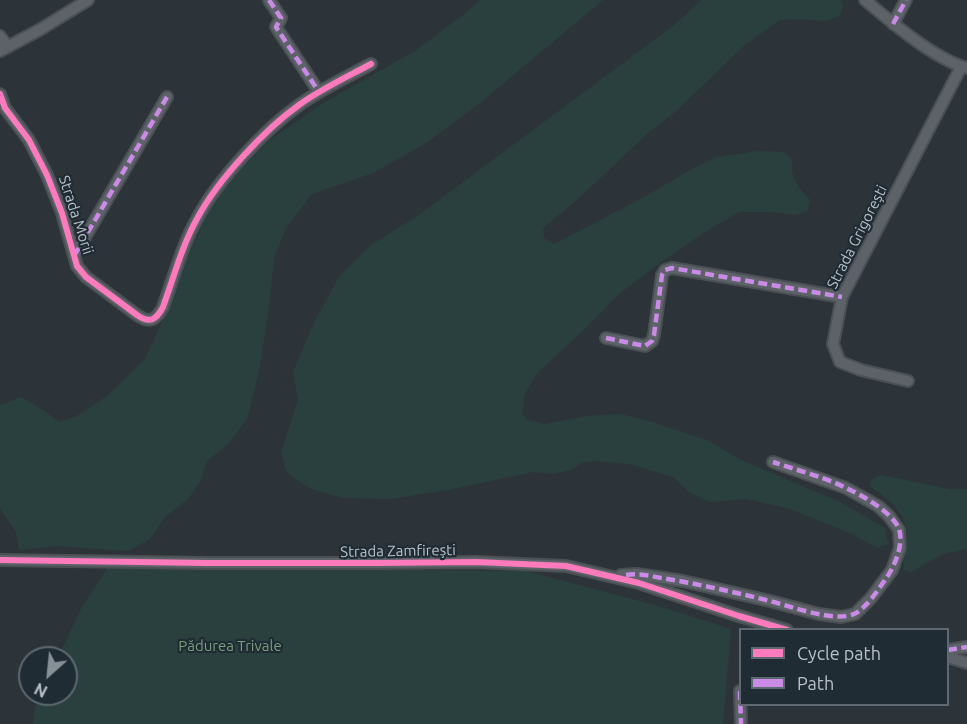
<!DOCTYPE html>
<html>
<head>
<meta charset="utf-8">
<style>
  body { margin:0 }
  #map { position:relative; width:967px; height:724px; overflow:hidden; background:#2d3439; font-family:Ubuntu,sans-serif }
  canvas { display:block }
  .legend { position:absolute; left:739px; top:628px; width:210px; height:78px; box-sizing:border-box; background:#202c34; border:2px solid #5d6870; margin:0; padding:8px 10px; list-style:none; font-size:18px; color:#b8c1ca }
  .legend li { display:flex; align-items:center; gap:12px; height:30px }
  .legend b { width:30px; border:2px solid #5d6870 }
  .north { position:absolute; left:18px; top:646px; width:60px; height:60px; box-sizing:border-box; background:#202c34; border:2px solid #5d6870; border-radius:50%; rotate:207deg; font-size:16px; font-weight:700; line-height:24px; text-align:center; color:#b8c1ca }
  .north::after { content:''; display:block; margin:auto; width:21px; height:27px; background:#879097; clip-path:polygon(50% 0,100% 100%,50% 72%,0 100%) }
</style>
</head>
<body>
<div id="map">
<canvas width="967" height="724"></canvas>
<ul class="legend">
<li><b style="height:8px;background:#fd7abc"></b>Cycle path</li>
<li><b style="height:8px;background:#ca8be6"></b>Path</li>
</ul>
<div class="north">N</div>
</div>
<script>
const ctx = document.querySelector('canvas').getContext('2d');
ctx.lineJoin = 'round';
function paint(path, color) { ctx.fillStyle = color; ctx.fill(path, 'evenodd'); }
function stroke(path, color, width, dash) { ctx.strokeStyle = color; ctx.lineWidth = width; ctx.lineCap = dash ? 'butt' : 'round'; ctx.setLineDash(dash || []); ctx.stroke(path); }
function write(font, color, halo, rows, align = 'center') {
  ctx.font = font + ' Ubuntu,sans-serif'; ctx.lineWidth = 4.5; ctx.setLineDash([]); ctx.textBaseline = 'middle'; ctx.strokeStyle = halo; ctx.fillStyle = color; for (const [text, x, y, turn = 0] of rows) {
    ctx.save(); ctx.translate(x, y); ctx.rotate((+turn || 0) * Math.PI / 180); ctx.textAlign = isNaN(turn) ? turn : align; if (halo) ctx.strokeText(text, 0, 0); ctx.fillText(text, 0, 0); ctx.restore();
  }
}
const green = new Path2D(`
  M480 0H603L480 103 426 143 373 173 312 194 286 228 274 258 270 299 260 366 248 417 229 443 207 461 200 482 188 499 165 517 150 539 128 551 57 546 19 550 16 532 0 508V405L21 397 46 412 59 422 77 416 107 396 145 359 160 327 180 271 213 202 242 168 270 140 322 104 415 51 463 15Z
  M702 0H840L843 6 840 16 826 21 802 19 780 20 746 44 674 113 647 134 578 199 543 228 544 238 554 244 637 201 694 168 718 157 758 151 784 152 792 159C791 179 796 185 810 200L808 210 796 215 773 212H739L705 232 657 265 619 294 583 331 537 373 525 394 522 413 527 420 545 424 587 416 621 414 652 422 709 441 741 460 840 502 885 528 888 544 878 548 852 534 787 508 746 499 709 502 689 492 673 477 630 464 596 461 583 462 571 470 553 474 533 472 448 490 390 499 342 498 309 488 287 473 281 453 298 400 293 372 313 325 338 278 371 245 419 215 509 148 673 26Z
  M881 475 949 489H967V549L943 554 911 572 904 570C903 560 907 552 907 542 909 513 891 502 870 486L871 480Z
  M108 567 526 571 655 605 731 629 723 724H33L35 708 42 694H66V658H58L81 609Z`);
const street = new Path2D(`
  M269 0 281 18 276 27 319 92
  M865 0C891 22 934 59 967 68
  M893 24 906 0
  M0 36 8 47
  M0 51 41 29 88 0
  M0 94 5 108 29 140 47 175 62 213 77 266 86 277 137 315C150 324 156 320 163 307 174 277 182 245 198 217 218 180 264 130 299 105 321 89 347 77 371 64
  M74 256 167 97
  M606 338 645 346 652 341 654 335 662 275 665 270 672 268 842 297
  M908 381 861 370 840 362 833 344 842 297 961 67
  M0 560 207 563H376L476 562 566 566 639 583 739 616 787 630
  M621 575 637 574 683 581 770 601 819 614 841 617 855 614 871 598 892 570 900 548 899 530 889 516 878 506 846 488 773 462
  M948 650 967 647
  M948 657 967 663
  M740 691 741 724`);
const quiet = new Path2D(`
  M269 0 281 18 276 27 319 92
  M893 24 906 0
  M74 256 167 97
  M606 338 645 346 652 341 654 335 662 275 665 270 672 268 842 297
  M626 575C639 573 650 576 662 578 698 584 734 592 770 601 790 606 835 623 854 614 866 609 880 587 887 577 895 565 904 544 899 529 893 513 862 495 846 488 824 477 796 470 773 462
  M948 650 967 647
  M740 691 741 724`);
const cycleway = new Path2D(`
  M0 94 5 108 29 140 47 175 62 213 77 266 86 277 137 315C150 324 156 320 163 307 174 277 182 245 198 217 218 180 264 130 299 105 321 89 347 77 371 64
  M0 560 207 563H376L476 562 566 566 639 583 739 616 787 630`);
const streetNames = [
  ["Strada Morii",76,215,72],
  ["Strada Grigorești",857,237,-63],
  ["Strada Zamfirești",398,551,-1]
];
const parkNames = [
  ["Pădurea Trivale",230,646]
];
paint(green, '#2a403f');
stroke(street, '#4b5054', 14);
stroke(street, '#5d6268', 10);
stroke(quiet, '#ca8be6', 4.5, [9, 4.5]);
stroke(cycleway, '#fd7abc', 6);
write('15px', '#b8c1ca', '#202c34', streetNames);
write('15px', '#779e7a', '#202c34', parkNames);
</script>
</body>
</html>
